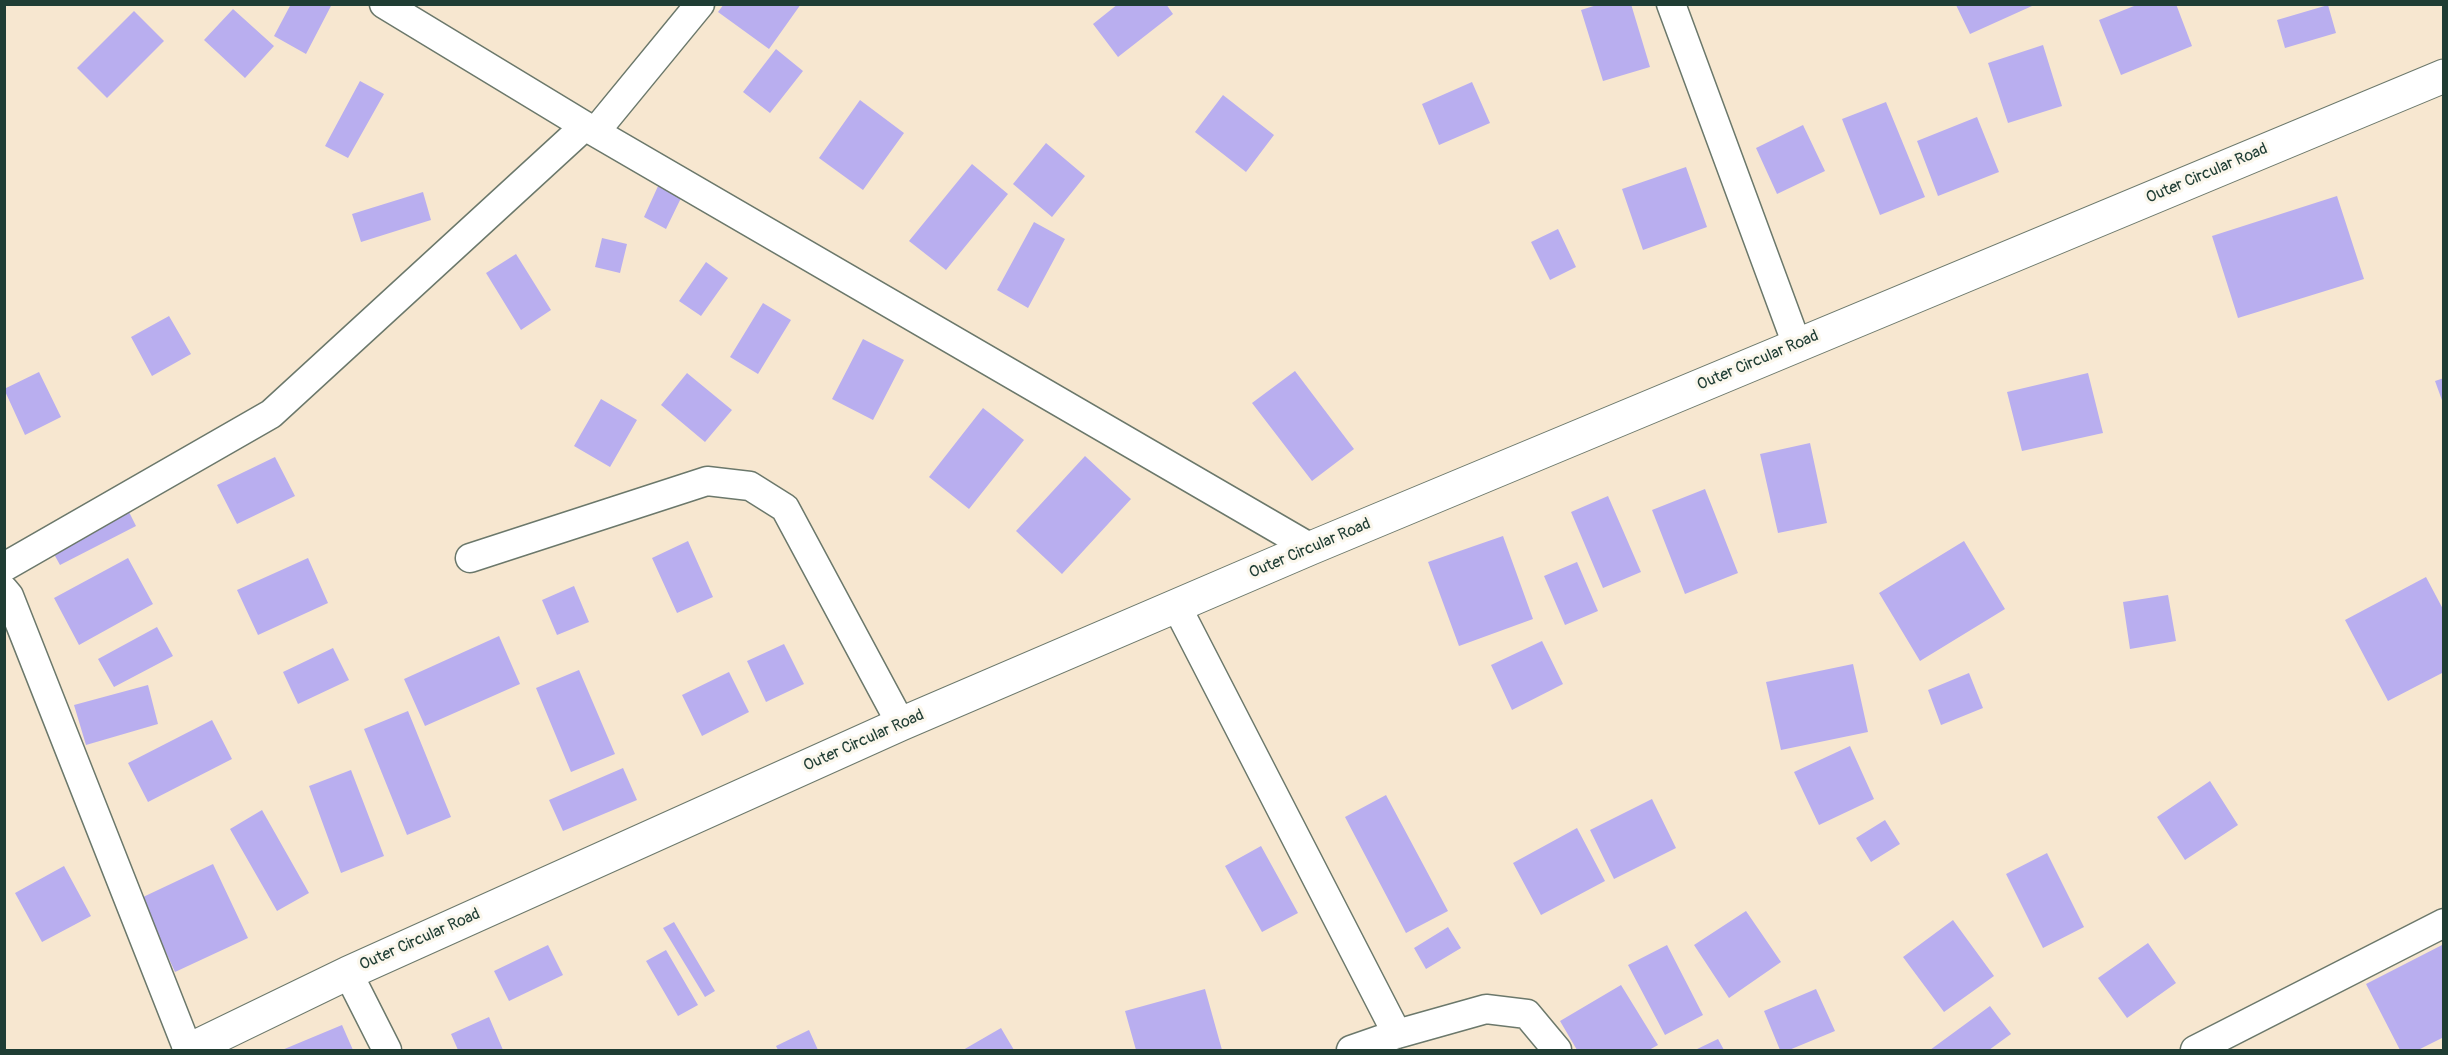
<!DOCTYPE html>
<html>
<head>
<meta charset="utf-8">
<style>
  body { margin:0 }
  #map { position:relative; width:2448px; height:1055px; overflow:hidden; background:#f7e7d0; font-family:Pangolin,sans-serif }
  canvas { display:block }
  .frame { position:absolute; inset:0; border:6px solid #1f3d34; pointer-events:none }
</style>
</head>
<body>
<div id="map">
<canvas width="2448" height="1055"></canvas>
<div class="frame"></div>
</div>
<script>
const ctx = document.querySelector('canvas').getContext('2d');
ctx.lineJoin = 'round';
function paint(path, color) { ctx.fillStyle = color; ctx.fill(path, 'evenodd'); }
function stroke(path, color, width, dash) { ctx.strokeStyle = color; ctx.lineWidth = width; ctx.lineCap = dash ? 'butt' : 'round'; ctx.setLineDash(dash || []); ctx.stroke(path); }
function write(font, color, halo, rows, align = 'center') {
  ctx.font = font + ' Pangolin,sans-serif'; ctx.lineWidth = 6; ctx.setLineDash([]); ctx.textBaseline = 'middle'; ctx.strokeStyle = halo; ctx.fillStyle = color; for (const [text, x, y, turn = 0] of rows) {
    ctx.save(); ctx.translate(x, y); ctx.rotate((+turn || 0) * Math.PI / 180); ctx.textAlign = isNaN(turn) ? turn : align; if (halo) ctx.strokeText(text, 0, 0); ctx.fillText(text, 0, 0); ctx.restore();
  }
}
const building = new Path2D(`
  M291 4H332L306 54 274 36Z
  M724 4H801L769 49 718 12Z
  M1118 4H1166L1173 14 1118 57 1093 24Z
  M1600 4H1631L1650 67 1603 81 1581 10Z
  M2139 4H2176L2192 46 2121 75 2099 20Z
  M1956 5H2031L2032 6 1970 34Z
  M2328 5 2336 33 2285 48 2277 20Z
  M233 9 274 46 245 78 204 40Z
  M134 11 164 41 107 98 77 68Z
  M2043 45 2062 106 2008 123 1988 63Z
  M776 49 803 71 770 113 743 92Z
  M360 81 384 94 348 158 325 146Z
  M1472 82 1490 123 1439 145 1422 104Z
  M1223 95 1274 135 1246 172 1195 132Z
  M860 100 904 133 863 190 819 158Z
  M1886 102 1925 197 1880 215 1842 119Z
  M1977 117 1999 172 1938 196 1917 141Z
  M1803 125 1825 171 1777 194 1756 148Z
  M1046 143 1085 176 1052 217 1013 184Z
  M972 164 1008 194 946 270 909 241Z
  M1686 167 1707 227 1643 250 1622 189Z
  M659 184 682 196 666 229 644 217Z
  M423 192 431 220 361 242 352 214Z
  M2337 196 2364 279 2238 318 2212 236Z
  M1034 222 1065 239 1028 308 997 290Z
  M1558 229 1576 267 1550 280 1531 242Z
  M602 238 627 244 620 273 595 267Z
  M516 254 551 310 521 330 486 273Z
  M706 262 728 278 701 316 679 301Z
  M763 303 791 320 758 374 730 357Z
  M169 316 191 354 152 376 131 337Z
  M863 339 904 360 873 420 832 399Z
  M1295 371 1354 449 1312 481 1252 403Z
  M39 372 61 417 25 435 4 389Z
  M687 373 732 410 705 442 661 405Z
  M2088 373 2103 433 2022 451 2007 392Z
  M2444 378V403H2443L2435 381Z
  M601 399 637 420 610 467 574 446Z
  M983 408 1024 440 969 509 929 477Z
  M1810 443 1827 523 1778 533 1760 454Z
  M1085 456 1131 499 1062 574 1016 531Z
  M275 457 295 496 237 524 217 485Z
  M1705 489 1738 573 1685 594 1652 510Z
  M1608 496 1641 572 1603 588 1571 512Z
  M126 506 136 526 60 565 49 545Z
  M1503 536 1533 619 1459 646 1428 562Z
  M688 541 713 597 677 613 652 558Z
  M1964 541 2005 609 1920 661 1879 593Z
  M128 558 153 604 79 645 54 598Z
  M308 558 328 603 258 635 237 590Z
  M1577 562 1598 611 1565 625 1544 576Z
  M2426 577 2444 611V672L2388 701 2345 620Z
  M574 586 589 622 557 635 542 600Z
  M2168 595 2176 641 2130 649 2123 602Z
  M157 627 173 656 114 687 98 659Z
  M499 636 520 684 425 726 404 679Z
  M1542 641 1563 684 1512 710 1491 665Z
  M784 644 804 684 766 702 747 661Z
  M333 648 349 680 298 704 283 672Z
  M1853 664 1868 732 1781 750 1766 682Z
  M579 670 615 754 571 772 536 688Z
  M729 672 749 712 702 736 682 695Z
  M1969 673 1983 708 1941 725 1928 690Z
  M148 685 158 724 86 745 74 705Z
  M408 711 451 817 407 835 364 729Z
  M212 720 232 759 148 802 128 763Z
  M1850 746 1874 799 1819 825 1794 772Z
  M623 768 637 800 563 831 549 800Z
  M351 770 384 856 341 873 309 786Z
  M2210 781 2238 825 2185 860 2157 817Z
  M1386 795 1448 911 1406 933 1345 817Z
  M1652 799 1676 848 1614 879 1590 830Z
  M262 810 309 893 277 911 230 829Z
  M1885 820 1900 844 1871 862 1856 838Z
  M1577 828 1605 881 1541 915 1513 863Z
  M1261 846 1298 913 1262 932 1225 866Z
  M2047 853 2084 927 2043 948 2006 874Z
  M213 864 248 938 175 972 141 898Z
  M64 866 91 916 42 942 15 893Z
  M1746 911 1781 962 1729 998 1694 945Z
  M1953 920 1994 976 1944 1012 1903 957Z
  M674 922 715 991 705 997 663 928Z
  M1448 927 1461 948 1426 969 1414 948Z
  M2148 943 2176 983 2127 1018 2098 978Z
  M2444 944V1037L2418 1050H2400L2366 984Z
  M548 945 563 975 509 1001 494 971Z
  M1667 945 1703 1015 1665 1035 1628 965Z
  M666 950 698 1005 678 1016 646 961Z
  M1621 985 1658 1045 1649 1050H1577L1560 1021Z
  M1205 989 1222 1050H1136L1125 1011Z
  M1816 989 1835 1031 1789 1050H1780L1764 1011Z
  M1990 1006 2011 1034 1989 1050H1930Z
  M489 1017 503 1050H458L451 1034Z
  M342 1025 353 1050H282Z
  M1001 1028 1014 1050H963Z
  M809 1030 818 1050H778L776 1046Z
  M1718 1039 1724 1050H1695Z`);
const street = new Path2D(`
  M384 4 595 132 1311 548
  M1671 4 1797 345
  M595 132 700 4
  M470 558 707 481 750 486 785 508 901 724
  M4 567 271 414 585 126
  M4 590 9 596 188 1050
  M1177 607 1397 1034
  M348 973 387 1050
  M1351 1050 1397 1034 1486 1009 1527 1014 1557 1050
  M2195 1050 2444 923`);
const secondary = new Path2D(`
  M189 1050 348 973 901 724 1311 548 2444 76`);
const streetNames = [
  ["Outer Circular Road",2207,174,-23],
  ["Outer Circular Road",1758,361,-23],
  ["Outer Circular Road",1310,549,-23],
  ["Outer Circular Road",864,741,-24],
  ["Outer Circular Road",420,940,-24]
];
paint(building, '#b9aeef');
stroke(street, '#6b786b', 31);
stroke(secondary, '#6b786b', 35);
stroke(street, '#fff', 28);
stroke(secondary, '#fff', 33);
write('16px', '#1f3d34', '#fbf7ec', streetNames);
</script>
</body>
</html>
